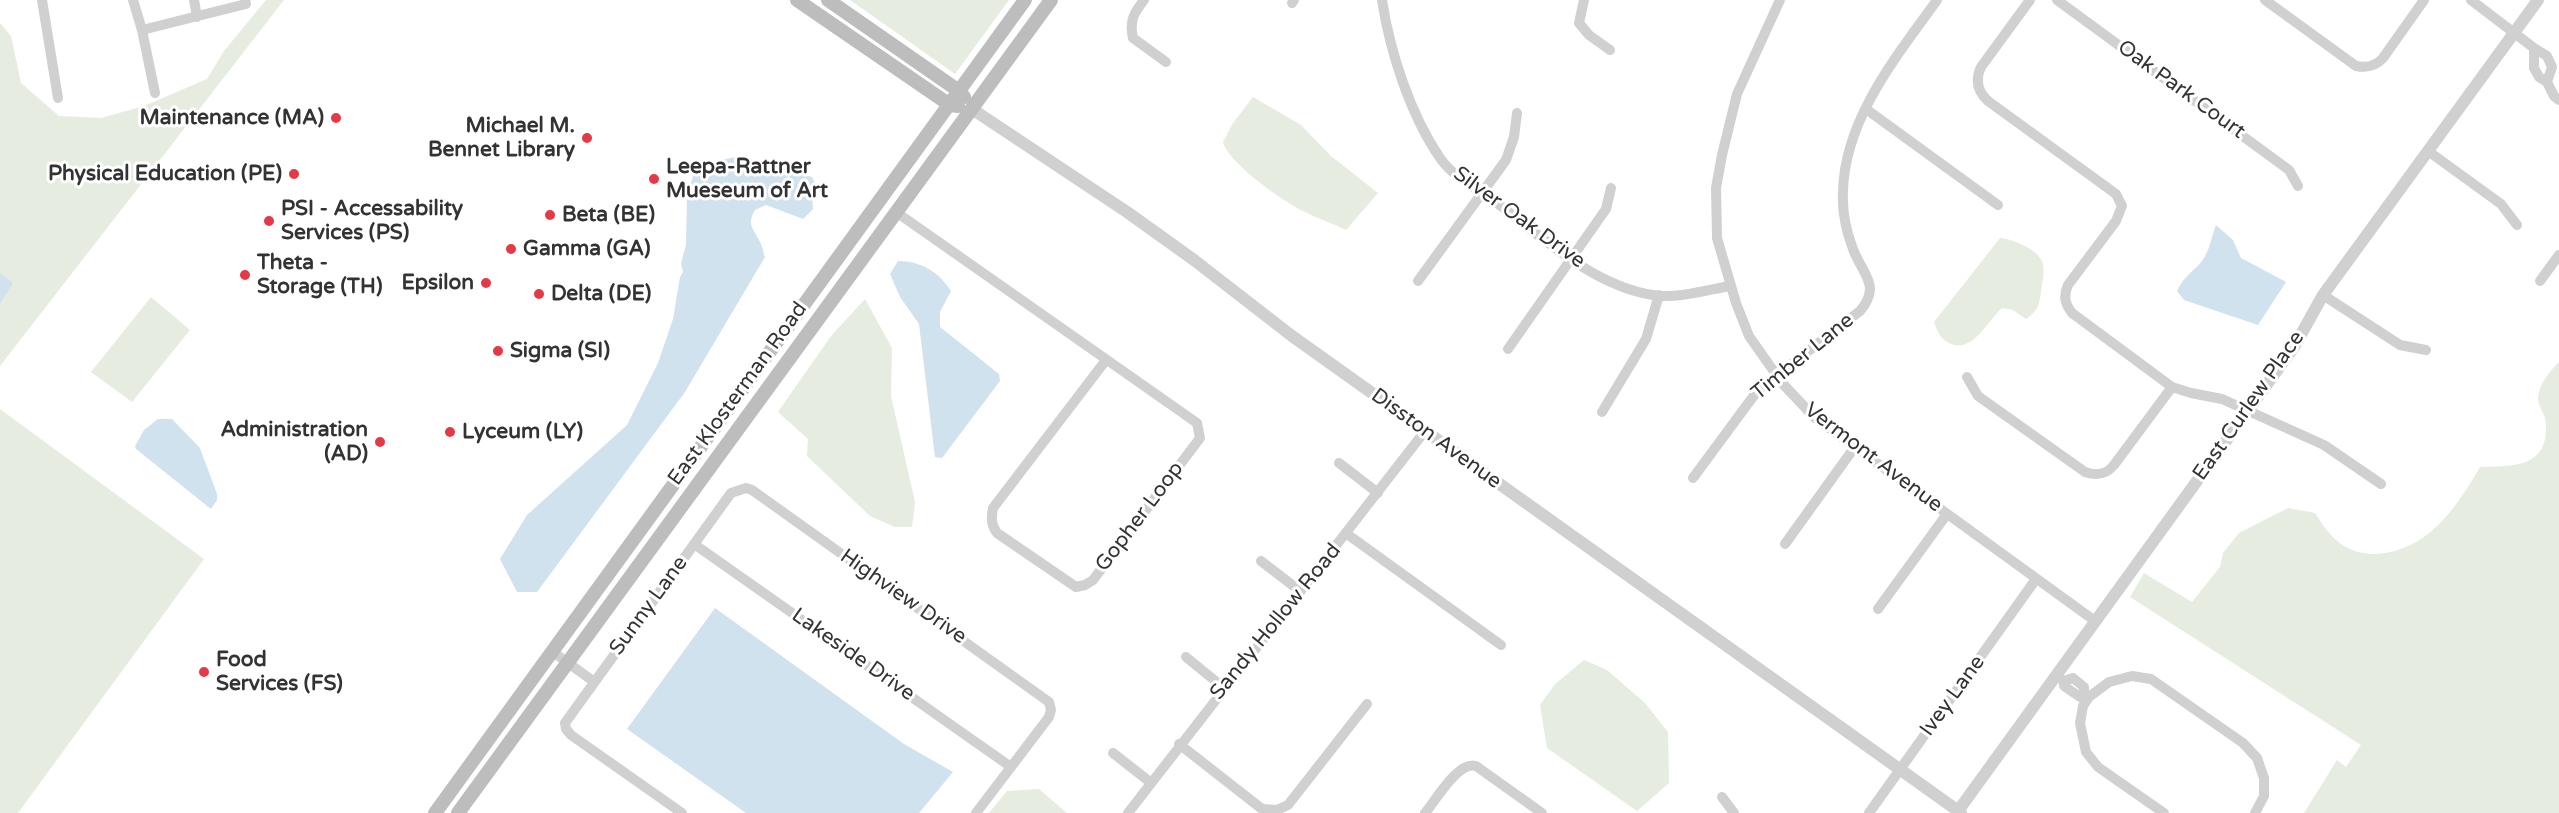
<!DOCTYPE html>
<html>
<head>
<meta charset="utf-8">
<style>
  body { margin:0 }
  canvas { display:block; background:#fff }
</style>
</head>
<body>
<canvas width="2559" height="813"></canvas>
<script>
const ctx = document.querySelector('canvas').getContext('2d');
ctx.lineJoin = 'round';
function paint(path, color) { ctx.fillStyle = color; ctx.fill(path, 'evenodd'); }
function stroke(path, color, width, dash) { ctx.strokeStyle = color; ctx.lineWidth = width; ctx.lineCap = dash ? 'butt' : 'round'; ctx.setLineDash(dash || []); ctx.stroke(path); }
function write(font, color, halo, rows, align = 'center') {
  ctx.font = font + ' "Varela Round",sans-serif'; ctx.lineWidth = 6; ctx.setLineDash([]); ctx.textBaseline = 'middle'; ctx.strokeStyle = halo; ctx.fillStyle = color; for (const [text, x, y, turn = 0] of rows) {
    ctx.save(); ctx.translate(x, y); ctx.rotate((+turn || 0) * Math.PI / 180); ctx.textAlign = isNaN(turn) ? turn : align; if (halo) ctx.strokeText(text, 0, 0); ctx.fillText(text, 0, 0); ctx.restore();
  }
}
const green = new Path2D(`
  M266 0H284L0 366V304L12 283 0 273V23L11 36 21 83 59 116 101 118 144 106 207 79 224 51Z
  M850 0H1009L955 74Z
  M1253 97 1301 125 1331 156 1378 193 1346 230C1332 223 1316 218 1303 211 1282 200 1229 164 1223 142L1233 123Z
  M2000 238C2013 239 2040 250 2043 264 2045 273 2042 283 2041 292 2039 305 2038 311 2026 319L2013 310 2002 308C1988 320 1973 353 1951 344 1941 340 1937 331 1934 322Z
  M151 297 190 330 132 402 91 372Z
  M865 299 892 348 891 396 915 502 912 527H895L870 516 807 456 808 439 778 412 831 336Z
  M2559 362V813H2304L2337 760 2346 767 2361 745 2130 597 2144 573 2192 602 2220 567 2223 553 2239 533 2288 508 2315 513C2320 520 2325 529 2331 535 2342 548 2360 555 2376 554 2428 551 2456 508 2480 467 2514 466 2548 468 2546 424 2546 414 2537 406 2538 397 2540 383 2549 372 2559 362Z
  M0 409 204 559 18 813H0Z
  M1584 660 1607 670 1645 703 1668 732 1669 783 1637 811 1547 748 1540 705 1555 684Z
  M1039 789 1067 813H989L1007 791Z`);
const water = new Path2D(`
  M735 157 812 177 817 187 812 198 813 209 803 219 766 205 755 210C746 225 754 229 760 242 763 247 763 253 765 257L685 392 537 592H517L500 559 527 515 627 425 658 363 673 319 680 277 683 272 681 263 686 245 687 196 696 166Z
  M2216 225 2233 240 2241 258 2286 282 2258 325 2184 300 2177 291C2182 278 2193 272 2202 261 2210 250 2211 238 2216 225Z
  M898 261C921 261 939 272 951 291L940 312V327L999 374 1000 381 942 458 935 457 919 324 900 297 890 274Z
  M0 273 13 283 0 304Z
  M158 419H172L200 448 217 494V500L211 509 136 449 135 446 144 430Z
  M715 608 904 744 953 772 919 813H746L627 729Z`);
const minor = new Path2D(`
  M42 0 58 98
  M133 0 142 30 155 93
  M194 0 197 17
  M1144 0C1134 13 1129 21 1133 38L1166 62
  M1382 0C1390 52 1410 114 1440 158 1454 178 1477 189 1497 203 1543 238 1594 286 1653 295 1678 299 1706 290 1730 286
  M1584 0 1579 23 1589 35 1610 50
  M1780 0 1737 94 1722 155 1716 188 1717 238 1736 303 1749 336 1782 383 1815 418 2095 621
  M2030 0 1981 67C1975 80 1977 91 1988 101L2116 194 2122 206 2116 221 2068 285C2063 296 2065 304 2072 313L2172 387 2191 393 2222 399 2324 445 2381 484
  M2057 0 2289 170 2298 186
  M2265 0 2356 66C2366 68 2375 67 2383 58L2424 0
  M2471 0 2534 48V68L2539 77 2547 82 2554 96 2559 100
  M1292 3 1294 0
  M142 30 246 4 245 0
  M2534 48 2547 56 2552 67 2547 82
  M1866 109 1998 205
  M2428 151 2501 204 2517 225
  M896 212 1197 423 1200 438 1093 580 1085 585 1076 587 997 533C991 524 991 519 993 508L1106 360
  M1418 281 1506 160 1514 137 1517 113
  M2540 281 2559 255
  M2323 295 2400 345 2426 350
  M1508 349 1606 209 1611 188
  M1967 377 1978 396 2085 472C2097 476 2106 475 2114 465L2172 387
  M1602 412 1646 339 1659 295
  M1339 463 1378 493
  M1693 478 1758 390 1860 311C1882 285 1862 274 1853 249 1846 231 1842 210 1843 191 1845 118 1897 56 1937 0
  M1347 534 1501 645
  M694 544 1011 767
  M1785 544 1854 448
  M1261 561 1300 591
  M1878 609 1947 514
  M553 652 593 681
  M1186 657 1224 688
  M2056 676 2064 681V686L2080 697 2084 694V687L2073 678 2064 681
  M1179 744 1262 809 1277 810 1288 805 1367 704
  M1113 753 1150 782
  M1722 797 1734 813
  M682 813 571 735 566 729 565 723 731 493 746 488 752 490 1049 702 1051 710 1049 717 976 813
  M1128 813 1425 431
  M1425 813C1436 800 1458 761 1476 766L1542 813
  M1869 813 2036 579
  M2164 813 2098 767 2086 752 2080 723 2083 706 2089 697 2109 682 2132 676 2151 679 2243 743 2257 758 2264 778V796L2255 813`);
const tertiary = new Path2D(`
  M972 109 1127 212 1194 260 1292 336 1961 813
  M1958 811 2294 347 2323 295 2538 0`);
const secondary = new Path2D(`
  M797 0 950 105 958 106
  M828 0 959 91 964 97
  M435 813 1025 0
  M458 813 1051 0`);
const markers = [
  [336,118,6,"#e63946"],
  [587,138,6,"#e63946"],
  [294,174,6,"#e63946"],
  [654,179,6,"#e63946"],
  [550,215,6,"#e63946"],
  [269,221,6,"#e63946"],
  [511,249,6,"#e63946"],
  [245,275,6,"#e63946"],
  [486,283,6,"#e63946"],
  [539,294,6,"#e63946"],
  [498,351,6,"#e63946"],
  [450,432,6,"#e63946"],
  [380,442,6,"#e63946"],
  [204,672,6,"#e63946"]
];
const streetNames = [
  ["Oak Park Court",2181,90,36],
  ["Silver Oak Drive",1519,218,36],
  ["Timber Lane",1803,357,-39],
  ["East Klosterman Road",738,394,-54],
  ["East Curlew Place",2249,406,-55],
  ["Disston Avenue",1436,439,36],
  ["Vermont Avenue",1873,458,37],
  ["Gopher Loop",1140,517,-53],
  ["Highview Drive",903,597,35],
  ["Sunny Lane",649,606,-54],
  ["Sandy Hollow Road",1276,622,-51],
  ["Lakeside Drive",853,655,35],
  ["Ivey Lane",1953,696,-54]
];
const poiNames = [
  ["Maintenance (MA)",324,118,"right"],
  ["Michael M.",575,126,"right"],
  ["Bennet Library",575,150,"right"],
  ["Leepa-Rattner",666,167],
  ["Mueseum of Art",666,191],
  ["Physical Education (PE)",282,174,"right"],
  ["PSI - Accessability",281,209],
  ["Services (PS)",281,233],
  ["Beta (BE)",562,215],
  ["Gamma (GA)",523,249],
  ["Theta -",257,263],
  ["Storage (TH)",257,287],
  ["Epsilon",474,283,"right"],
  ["Delta (DE)",551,294],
  ["Sigma (SI)",510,351],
  ["Administration",368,430,"right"],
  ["(AD)",368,454,"right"],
  ["Lyceum (LY)",462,432],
  ["Food",216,660],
  ["Services (FS)",216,684]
];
paint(green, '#e6ecdf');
paint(water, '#cfe2ee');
stroke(minor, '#d0d0d0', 10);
stroke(tertiary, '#d0d0d0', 12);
stroke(secondary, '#bdbdbd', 14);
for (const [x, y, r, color] of markers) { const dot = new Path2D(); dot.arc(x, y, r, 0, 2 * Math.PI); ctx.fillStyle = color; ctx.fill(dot); stroke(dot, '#fff', 2); }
write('21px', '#333', '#fff', streetNames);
write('bold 21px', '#333', '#fff', poiNames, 'left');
</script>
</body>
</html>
